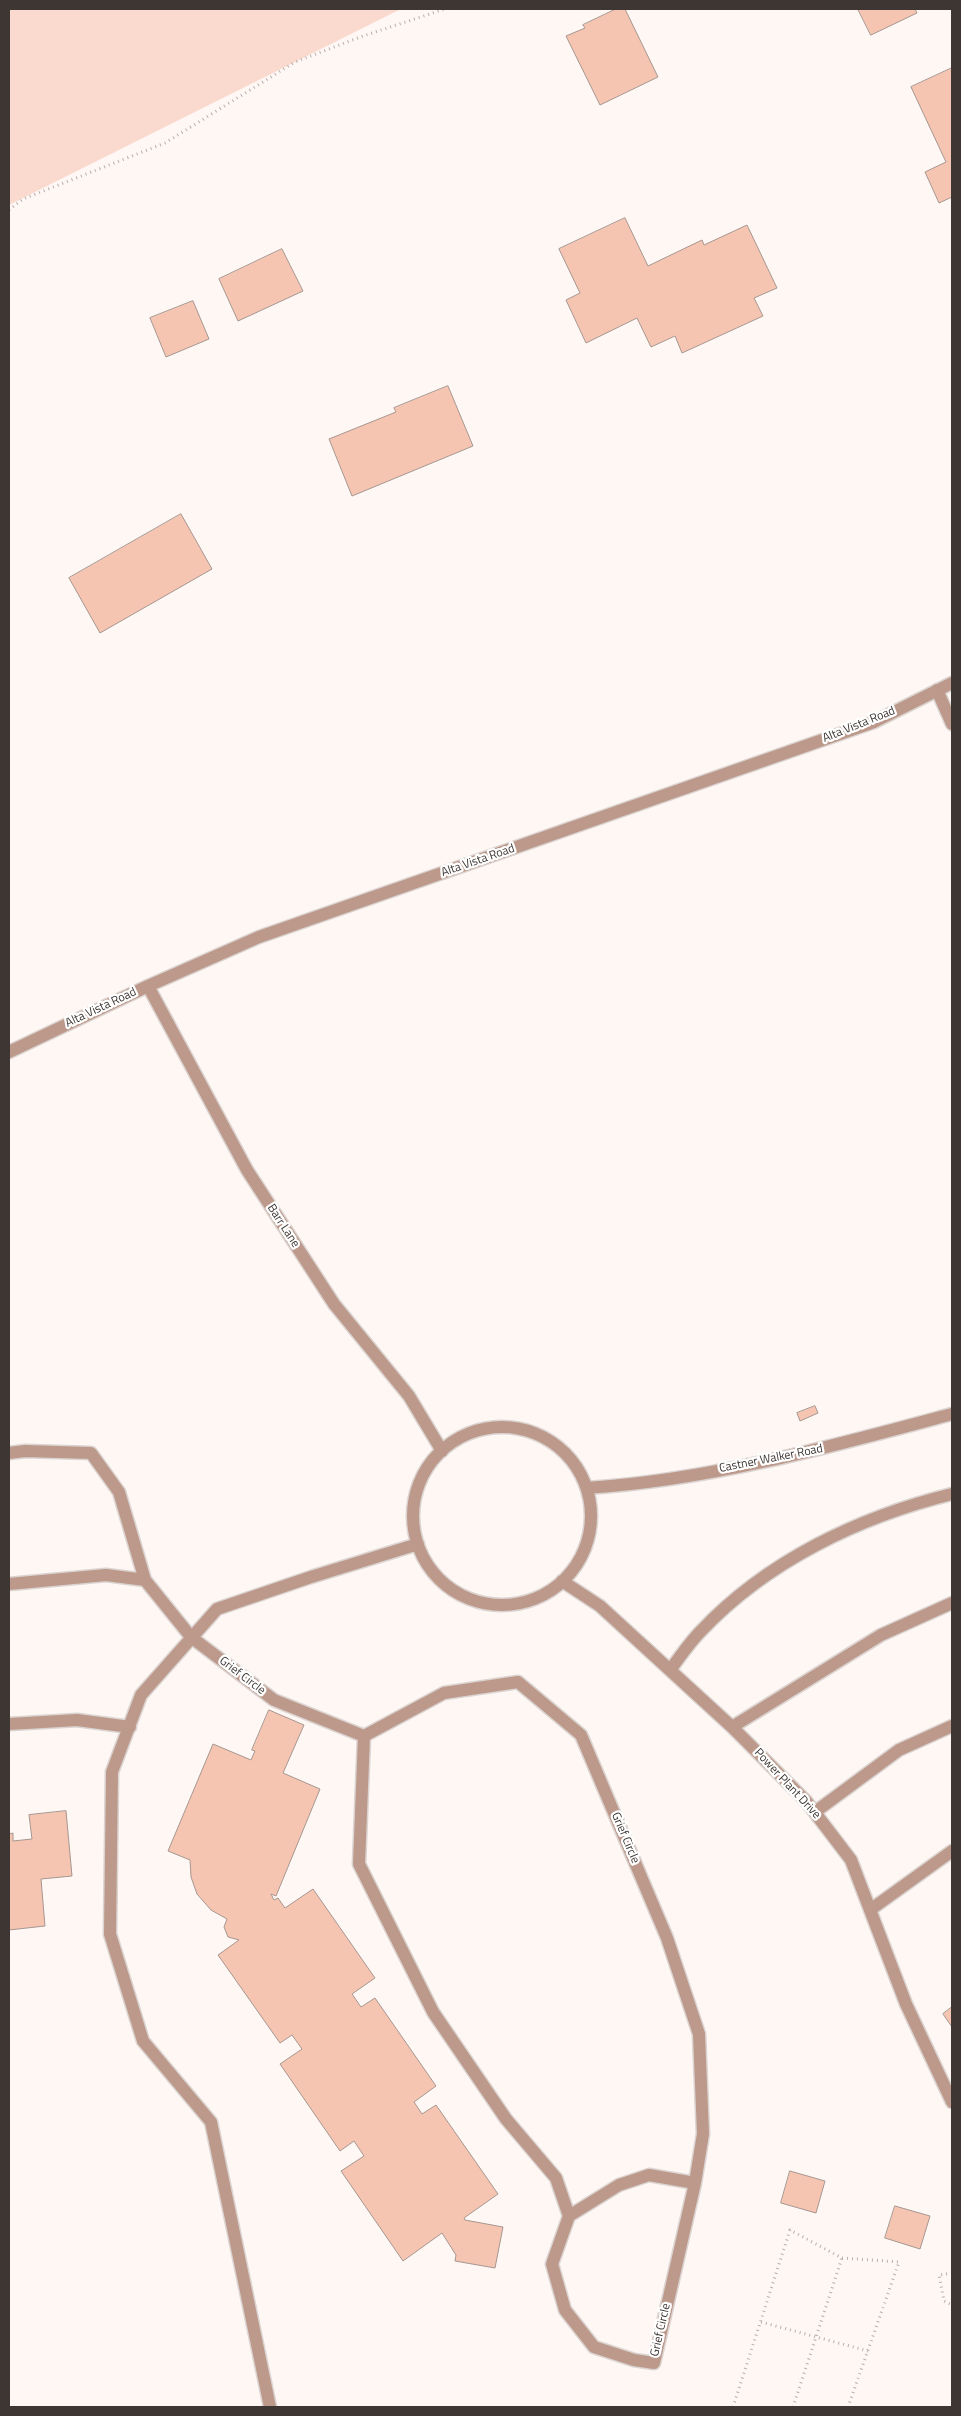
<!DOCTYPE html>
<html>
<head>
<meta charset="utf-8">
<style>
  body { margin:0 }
  #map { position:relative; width:961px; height:2416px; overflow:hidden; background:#fef7f4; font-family:"Titillium Web",sans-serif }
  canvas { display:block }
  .frame { position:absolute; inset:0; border:10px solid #3d3633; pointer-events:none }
</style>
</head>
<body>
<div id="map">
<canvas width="961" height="2416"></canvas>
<div class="frame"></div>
</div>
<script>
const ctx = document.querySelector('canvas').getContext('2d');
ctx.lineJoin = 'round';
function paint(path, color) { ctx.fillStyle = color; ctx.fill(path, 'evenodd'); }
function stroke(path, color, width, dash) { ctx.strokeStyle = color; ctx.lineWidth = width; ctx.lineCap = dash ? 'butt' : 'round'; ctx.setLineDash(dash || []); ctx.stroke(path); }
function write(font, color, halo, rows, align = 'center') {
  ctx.font = font + ' "Titillium Web",sans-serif'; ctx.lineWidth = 4.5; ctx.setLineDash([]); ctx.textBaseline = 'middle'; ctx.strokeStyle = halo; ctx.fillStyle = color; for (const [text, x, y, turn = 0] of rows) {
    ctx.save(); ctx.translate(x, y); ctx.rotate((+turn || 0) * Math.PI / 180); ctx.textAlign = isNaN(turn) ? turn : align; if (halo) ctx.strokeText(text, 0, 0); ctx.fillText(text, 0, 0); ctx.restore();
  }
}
const green = new Path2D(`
  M9 9H401L9 205Z`);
const building = new Path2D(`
  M616 9H625L658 77 600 105 566 36 585 28 583 25Z
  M858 9H915L917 13 871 35Z
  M952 68V197L939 203 925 172 946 162 911 87Z
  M625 218 648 266 702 240 704 245 747 225 777 288 754 298 763 316 682 353 675 336 651 347 637 318 586 343 566 300 580 293 559 249Z
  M282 249 303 291 238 321 219 279Z
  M193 301 209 339 166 357 150 318Z
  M448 386 473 446 352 496 329 439 396 412 394 408Z
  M181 514 212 569 100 633 69 578Z
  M815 1406 818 1413 800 1421 797 1413Z
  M269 1710 304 1725 283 1773 320 1789 276 1896 271 1894 274 1900 278 1898 285 1908 313 1889 375 1978 352 1994 361 2007 375 1998 436 2086 414 2102 422 2114 436 2105 498 2194 464 2218 465 2220 503 2227 495 2268 455 2261 456 2255 442 2233 403 2261 341 2171 364 2156 354 2141 340 2151 280 2064 302 2049 292 2035 280 2043 218 1955 239 1940 228 1937 224 1927 227 1919 211 1910 197 1894 191 1877 190 1860 168 1851 213 1744 251 1760 255 1751 252 1750Z
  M66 1811 72 1876 41 1879 45 1926 9 1930V1834L13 1833V1841L32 1839 29 1815Z
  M952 2007V2027L943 2014Z
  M790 2171 825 2181 816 2213 781 2203Z
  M895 2206 930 2216 920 2249 885 2238Z`);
const path = new Path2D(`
  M9 210 23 199 165 143 295 62 363 36 445 9
  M952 2273 939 2275 944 2301 952 2305
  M761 2322 868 2351
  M733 2407 790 2230 842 2258 899 2262 848 2407
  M793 2407 842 2258`);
const minor = new Path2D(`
  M937 690 952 724
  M148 986 247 1170 334 1304 409 1396 442 1451
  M9 1052 148 986 259 937 874 722 952 683
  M413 1516a89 89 0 1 1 178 0a89 89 0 1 1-178 0Z
  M9 1453 25 1451 91 1453 119 1492 145 1580 191 1637 274 1700 364 1736
  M587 1488C711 1480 833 1446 952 1414
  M562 1581 600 1606 732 1727 806 1801 851 1860 906 2004 952 2102
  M9 1584 106 1575 145 1580
  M670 1670C680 1657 689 1643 701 1631 767 1561 859 1517 952 1494
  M518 1682 581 1735 667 1938 699 2034 703 2134 695 2183 654 2363 634 2360 594 2347 565 2310 552 2264 569 2216 556 2178 506 2119 433 2012 359 1864 364 1736 444 1693Z
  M9 1724 77 1720 130 1727
  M732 1727 881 1635 952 1603
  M815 1812 899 1750 952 1726
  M870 1910 952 1851
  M569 2216 619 2185 649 2175 695 2183
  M270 2407 211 2122 143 2041 110 1934 112 1772 141 1695 217 1609 311 1577 418 1544`);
const streetNames = [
  ["Alta Vista Road",859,725,-22],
  ["Alta Vista Road",478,861,-19],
  ["Alta Vista Road",101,1008,-25],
  ["Barr Lane",283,1226,57],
  ["Castner Walker Road",771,1459,-11],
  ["Grief Circle",242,1676,37],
  ["Power Plant Drive",787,1784,47],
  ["Grief Circle",625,1838,67],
  ["Grief Circle",661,2330,-77]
];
paint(green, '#fadace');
paint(building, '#f5c5b1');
stroke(building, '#a69690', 1);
stroke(minor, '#dbd4d1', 15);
stroke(path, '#b7b0ad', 3, [1, 4]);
stroke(minor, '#bc998b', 12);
write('12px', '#3d3633', '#fff', streetNames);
</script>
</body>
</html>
